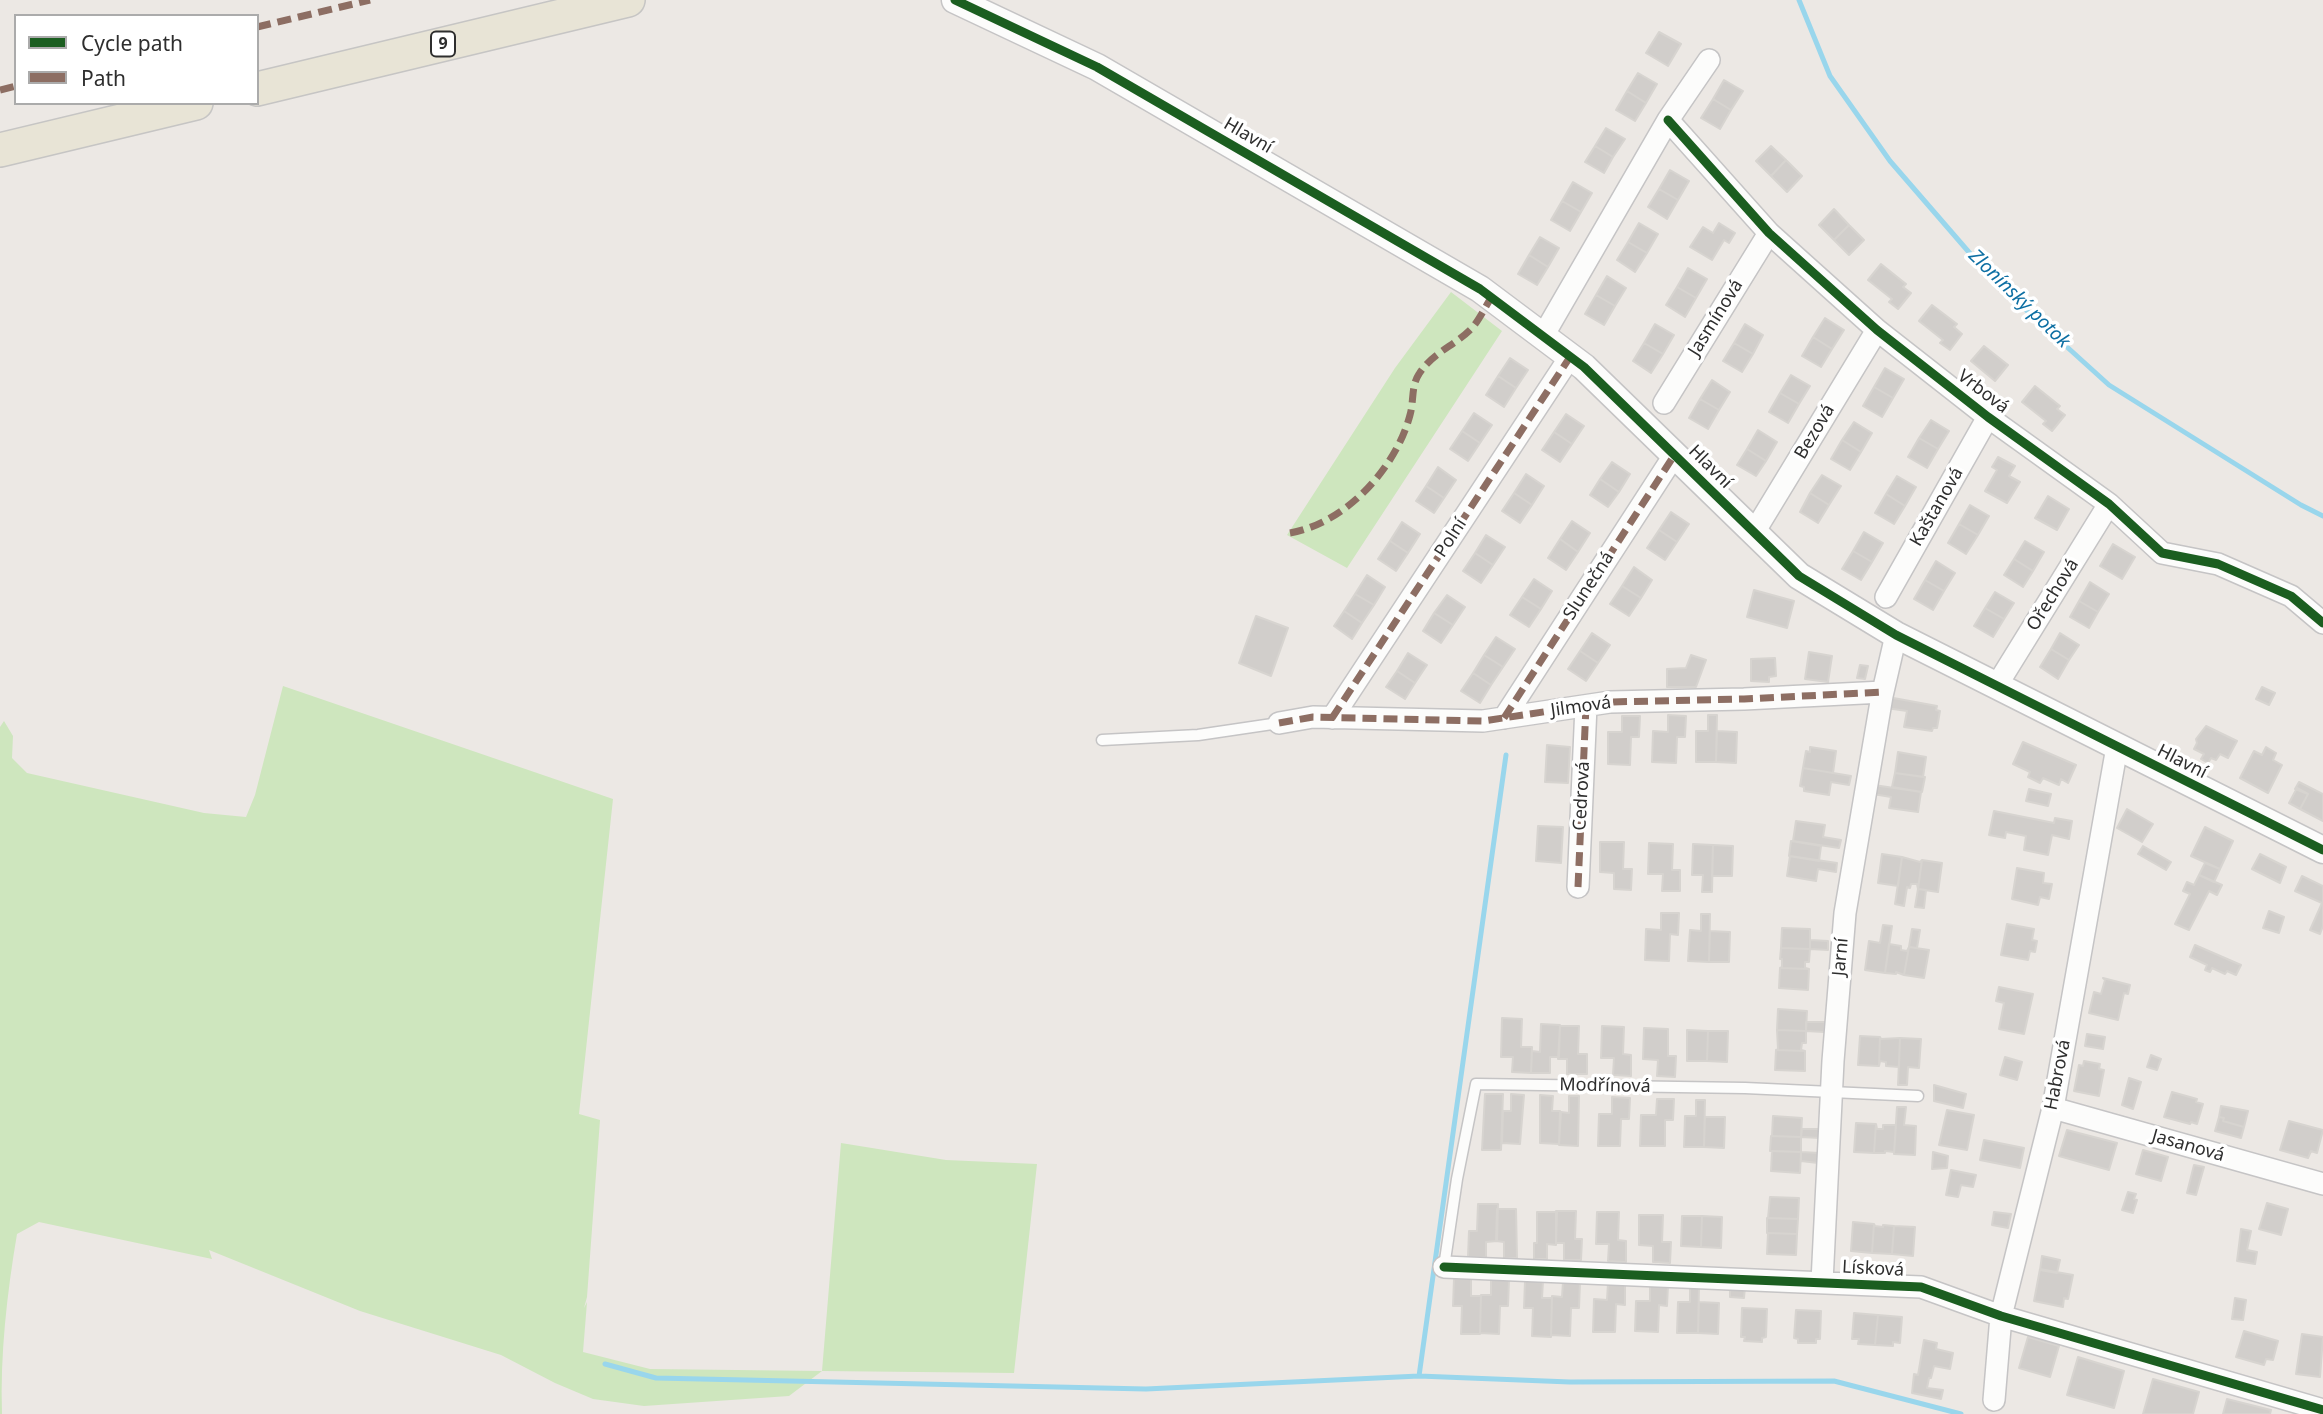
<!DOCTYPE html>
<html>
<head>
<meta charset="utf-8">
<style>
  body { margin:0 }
  #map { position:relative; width:2323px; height:1414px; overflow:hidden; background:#ece8e4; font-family:"Noto Sans",sans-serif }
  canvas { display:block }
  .legend { position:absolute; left:14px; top:14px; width:245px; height:91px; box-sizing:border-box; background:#fff; border:2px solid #ababab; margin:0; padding:9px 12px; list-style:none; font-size:21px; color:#2e2e2e }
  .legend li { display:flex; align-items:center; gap:14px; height:35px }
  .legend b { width:35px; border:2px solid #ababab }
</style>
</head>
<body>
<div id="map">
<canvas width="2323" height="1414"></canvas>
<ul class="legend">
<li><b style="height:9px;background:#1b5e20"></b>Cycle path</li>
<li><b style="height:9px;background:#8d6e63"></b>Path</li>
</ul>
</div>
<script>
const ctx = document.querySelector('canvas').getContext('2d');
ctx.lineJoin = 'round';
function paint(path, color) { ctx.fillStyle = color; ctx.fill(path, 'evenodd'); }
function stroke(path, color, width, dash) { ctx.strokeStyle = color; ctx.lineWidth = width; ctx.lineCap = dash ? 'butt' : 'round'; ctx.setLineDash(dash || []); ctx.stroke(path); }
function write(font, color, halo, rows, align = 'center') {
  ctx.font = font + ' "Noto Sans",sans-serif'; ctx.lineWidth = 7; ctx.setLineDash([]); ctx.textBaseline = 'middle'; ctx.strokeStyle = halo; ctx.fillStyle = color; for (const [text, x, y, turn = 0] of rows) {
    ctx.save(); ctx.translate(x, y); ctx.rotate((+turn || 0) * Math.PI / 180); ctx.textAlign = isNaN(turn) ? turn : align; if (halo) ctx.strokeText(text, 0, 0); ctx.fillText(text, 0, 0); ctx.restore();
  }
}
const green = new Path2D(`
  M1451 292 1502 331 1347 568 1287 535 1395 368Z
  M283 686 613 799 579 1114 600 1120 587 1297 584 1308 587 1302 583 1352 650 1369 822 1371 841 1143 946 1160 1037 1164 1014 1373 822 1371 789 1396 644 1406 593 1399 555 1383 501 1355 360 1311 209 1250 212 1259 39 1222 17 1234C7 1293 0 1355 2 1414H0V727L4 721 13 736 12 758 27 773 204 813 246 817 255 795Z`);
const stream = new Path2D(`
  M1799 0 1830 76 1890 161 1993 280 2109 385 2301 505 2323 516
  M605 1364 656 1378 1146 1389 1419 1376 1570 1382 1834 1381 1961 1414
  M1419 1376 1506 755`);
const building = new Path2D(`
  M1659 32 1681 44 1668 66 1646 53Z
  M1638 73 1657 84 1646 103 1627 91Z
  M1724 80 1743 91 1731 110 1713 99Z
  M1627 91 1646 103 1635 121 1616 110Z
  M1713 99 1731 110 1720 129 1701 118Z
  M1606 128 1625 139 1613 157 1595 146Z
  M1595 146 1613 157 1604 173 1585 162Z
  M1771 146 1786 160 1771 176 1756 161Z
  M1786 160 1802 176 1787 192 1771 176Z
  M1670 170 1689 181 1678 200 1659 189Z
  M1573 182 1592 193 1581 212 1562 201Z
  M1659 189 1678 200 1667 219 1648 207Z
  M1562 201 1581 212 1570 231 1551 220Z
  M1834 209 1849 225 1834 240 1819 225Z
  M1639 223 1658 234 1647 253 1628 242Z
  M1719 223 1735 233 1729 243 1724 240 1712 260 1690 247 1703 227 1713 233Z
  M1849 225 1864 240 1849 255 1834 240Z
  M1540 237 1559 248 1548 267 1529 255Z
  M1628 242 1647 253 1635 272 1617 260Z
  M1529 255 1548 267 1537 285 1518 274Z
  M1881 264 1906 284 1903 287 1911 293 1898 309 1889 302 1892 299 1868 280Z
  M1688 268 1707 279 1696 298 1677 287Z
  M1607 276 1626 288 1615 306 1596 295Z
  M1677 287 1696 298 1685 317 1666 305Z
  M1596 295 1615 306 1604 325 1585 314Z
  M1932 305 1957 324 1954 327 1962 334 1950 350 1940 343 1943 340 1919 321Z
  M1825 318 1844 330 1832 349 1813 337Z
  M1655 324 1674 335 1663 354 1644 343Z
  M1745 324 1763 335 1753 354 1734 343Z
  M1813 337 1832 349 1821 367 1802 356Z
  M1644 343 1663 354 1651 373 1633 361Z
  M1734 343 1753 354 1742 372 1723 361Z
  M1984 346 2008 365 1995 381 1971 361Z
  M1510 358 1528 370 1516 388 1498 376Z
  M1885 368 1904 379 1893 398 1874 387Z
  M1791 375 1810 386 1799 404 1780 393Z
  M1498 376 1516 388 1504 407 1486 395Z
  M1712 380 1730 392 1719 410 1700 399Z
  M2035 386 2060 406 2057 409 2065 415 2052 431 2043 424 2046 421 2022 402Z
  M1874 387 1893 398 1882 417 1863 406Z
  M1780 393 1799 404 1788 423 1769 412Z
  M1700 399 1719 410 1708 429 1689 418Z
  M1474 413 1492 425 1480 443 1462 431Z
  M1566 414 1584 426 1572 444 1554 432Z
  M1931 420 1949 431 1938 449 1919 438Z
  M1854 422 1872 433 1861 452 1842 440Z
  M1758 430 1777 442 1766 461 1747 449Z
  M1462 431 1480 443 1468 461 1450 449Z
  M1554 432 1572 444 1560 462 1542 450Z
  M1919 438 1938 449 1927 468 1908 457Z
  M1842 440 1861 452 1850 470 1831 459Z
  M1747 449 1766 461 1756 476 1737 465Z
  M1998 457 2015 466 2009 476 2020 482 2007 503 1985 491 1997 470 1992 467Z
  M1612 462 1630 474 1619 492 1600 479Z
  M1438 467 1456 480 1444 498 1426 486Z
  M1526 474 1544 486 1532 505 1514 493Z
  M1822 475 1841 486 1829 505 1810 493Z
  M1897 476 1916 487 1905 506 1886 494Z
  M1600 479 1619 492 1608 507 1590 495Z
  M1426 486 1444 498 1434 513 1416 501Z
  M1514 493 1532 505 1520 523 1502 511Z
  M1810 493 1829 505 1818 523 1800 512Z
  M1886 494 1905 506 1894 524 1875 513Z
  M2048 496 2069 509 2057 530 2035 518Z
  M1970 505 1989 516 1978 535 1959 524Z
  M1671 512 1689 524 1677 542 1659 530Z
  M1572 521 1590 533 1578 552 1560 539Z
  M1402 522 1420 534 1408 553 1390 541Z
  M1959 524 1978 535 1966 554 1948 543Z
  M1659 530 1677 542 1665 560 1647 548Z
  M1864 532 1883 543 1872 562 1853 551Z
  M1486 535 1505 547 1493 565 1475 553Z
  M1560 539 1578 552 1566 570 1548 558Z
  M1390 541 1408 553 1396 571 1378 559Z
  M2025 541 2044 552 2033 571 2014 559Z
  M2113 544 2135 557 2122 579 2100 566Z
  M1853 551 1872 562 1861 580 1842 569Z
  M1475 553 1493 565 1481 583 1463 571Z
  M2014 559 2033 571 2023 587 2004 575Z
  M1936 561 1955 573 1944 591 1925 580Z
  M1634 567 1652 580 1641 598 1622 586Z
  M1367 575 1385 587 1374 605 1355 594Z
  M1534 579 1552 591 1541 609 1522 597Z
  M1925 580 1944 591 1933 610 1914 599Z
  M2090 582 2109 594 2098 612 2079 601Z
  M1622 586 1641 598 1629 616 1610 604Z
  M1754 590 1794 601 1787 628 1747 617Z
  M1995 592 2014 603 2004 619 1985 608Z
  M1355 594 1374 605 1362 623 1344 611Z
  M1447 595 1465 607 1453 625 1434 613Z
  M1522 597 1541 609 1529 627 1510 615Z
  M2079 601 2098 612 2089 628 2070 617Z
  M1985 608 2004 619 1993 637 1974 626Z
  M1344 611 1362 623 1352 639 1334 626Z
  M1434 613 1453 625 1441 643 1423 631Z
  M1256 616 1288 628 1271 676 1239 663Z
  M1592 633 1610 645 1598 663 1580 651Z
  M2060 633 2079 645 2069 660 2051 649Z
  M1496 637 1515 649 1503 667 1484 655Z
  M2051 649 2069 660 2058 679 2040 667Z
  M1580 651 1598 663 1586 681 1568 669Z
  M1809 652 1832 656 1828 682 1805 679Z
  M1408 653 1427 665 1415 683 1397 671Z
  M1484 655 1503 667 1491 685 1473 673Z
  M1691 655 1706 660 1696 687H1667V669L1686 668Z
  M1775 658 1776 676 1769 677V682L1751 681V659Z
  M1860 665 1868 666 1865 679 1857 678Z
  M1397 671 1415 683 1405 699 1386 687Z
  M1473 673 1491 685 1480 703 1461 691Z
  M2262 687 2275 693 2269 705 2256 699Z
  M1888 697 1937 706 1936 710 1940 711 1937 728H1933L1932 731 1904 727 1907 711 1886 708Z
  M1668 715 1686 716 1685 737H1677L1676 763 1652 762 1653 731 1668 732Z
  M1708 715H1717L1716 762H1696V731H1708Z
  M1622 716H1640L1639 737H1631L1630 765 1608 764V732H1622Z
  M2206 726 2237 741 2228 758 2220 754 2216 760 2211 758 2208 763 2201 759 2204 754 2194 749 2197 743 2196 739Z
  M1717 731 1737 732 1736 763 1716 762Z
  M2023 742 2076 765 2068 783 2061 779 2059 785 2043 778 2040 783 2028 777 2030 772 2013 764Z
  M1547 745 1570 747 1568 783 1545 782Z
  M1810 747 1836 751 1833 773 1803 768 1806 751 1810 752Z
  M2266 747 2276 753 2273 760 2282 765 2268 793 2240 778 2254 751 2262 755Z
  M1898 752 1926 757 1923 777 1895 773Z
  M1803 768 1851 776 1849 785 1831 782 1829 795 1804 791V787L1800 786Z
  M1895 773 1925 777 1922 792 1892 787Z
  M2299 782 2323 794V821L2300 809 2308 794 2295 789Z
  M1874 785 1921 792 1918 812 1889 808 1891 797 1873 794Z
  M2297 788 2308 794 2300 809 2289 803Z
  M2029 789 2051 794 2048 806 2026 801Z
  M2127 809 2153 824 2142 842 2117 828Z
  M1994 811 2054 823 2055 818 2072 821 2069 839 2052 835 2048 855 2024 850 2026 836 2006 832 2005 838 1989 835Z
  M1796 821 1825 825 1823 837 1841 840 1839 848 1793 841Z
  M1538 826 1563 827 1561 863 1536 861Z
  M2205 827 2233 841 2220 869 2191 856Z
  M1791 841 1821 846 1819 861 1789 856Z
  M1600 842H1624L1623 869H1632L1631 890 1614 889V873L1600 872Z
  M1649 843 1673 844 1672 870H1680V891H1662L1663 874H1648Z
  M1693 844 1713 845 1712 892H1702L1703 875H1692Z
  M1713 845 1733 846 1732 876H1712Z
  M2143 846 2171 862 2166 870 2138 854Z
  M1882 854 1902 857 1898 886 1878 883Z
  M2260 854 2286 867 2280 883 2252 869Z
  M1790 856 1837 863 1836 872 1818 869 1816 881 1787 876Z
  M1902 857 1920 862 1922 860 1918 889 1917 884H1911L1910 888 1907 887 1904 906 1895 904Z
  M1922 860 1942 863 1938 892 1918 889Z
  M2205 863 2220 869 2214 882 2199 875Z
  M2017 868 2044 873 2043 883 2052 884 2049 899 2040 897 2038 905 2012 899Z
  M2199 875 2222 885 2217 895 2209 891 2189 930 2175 924 2190 894 2183 891 2187 882 2194 885Z
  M2302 876 2323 886V926L2320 934 2310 930 2322 903 2295 891Z
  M1918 889 1926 890 1924 908 1915 907Z
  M2269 911 2284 917 2279 933 2263 928Z
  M1661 913H1679L1678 935 1670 934 1669 961 1645 960 1646 929 1661 930Z
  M1701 914H1710L1709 962 1688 961 1690 930 1701 931Z
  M2007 924 2034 929 2032 940 2037 941 2035 952 2030 951 2028 960 2001 955Z
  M1883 925 1892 926 1885 973 1865 970 1869 941 1880 943Z
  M1782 928 1810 929V949L1781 948Z
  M1912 929 1920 930 1917 948 1909 947Z
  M1710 931 1730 932 1729 962H1709Z
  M1810 940 1828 941V950L1810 949Z
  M1889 944 1901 946V950L1907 951 1909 947 1904 975 1896 972V974L1885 973Z
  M2195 945 2241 965 2236 975 2227 971 2225 974 2212 968 2210 972 2205 970 2207 965 2190 957Z
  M1909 947 1929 950 1924 978 1904 975Z
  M1781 948 1810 949 1809 962H1805V968L1809 969 1780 968 1782 967V959H1780Z
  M1780 968 1809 969 1808 990 1779 988Z
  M2103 978 2130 985 2128 994 2124 993 2118 1020 2089 1013 2094 992 2101 994 2105 980Z
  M1999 987 2033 994 2024 1034 1999 1029 2004 1003 1996 1001Z
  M1778 1009 1807 1011 1806 1031 1777 1030Z
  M1502 1018 1522 1019 1521 1047H1532L1531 1073 1512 1072 1513 1057H1501Z
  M1806 1022H1825L1824 1032 1806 1031Z
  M1541 1024 1560 1025 1559 1057H1550V1073H1531L1532 1051 1540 1052Z
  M1560 1026H1579L1578 1054H1587V1074H1567V1059H1558Z
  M1602 1026 1624 1027 1623 1054 1631 1055V1076L1613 1075 1614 1058H1601Z
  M1644 1028 1668 1029V1056H1676L1675 1077 1657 1076 1658 1060 1643 1059Z
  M1687 1030 1708 1031 1707 1061H1687Z
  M1777 1030 1806 1031V1043H1802L1801 1050 1805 1051 1776 1050 1778 1049Z
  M1708 1031H1728L1727 1062 1707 1061Z
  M2087 1034 2105 1037 2103 1049 2085 1046Z
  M1860 1036 1880 1037 1879 1066 1858 1065Z
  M1880 1037 1881 1039 1900 1038 1899 1067 1886 1066V1062L1880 1061 1879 1066Z
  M1900 1038 1921 1039 1919 1068 1908 1067 1907 1085H1898Z
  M1776 1050 1805 1051V1071L1775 1070Z
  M2151 1055 2161 1059 2157 1070 2147 1067Z
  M2005 1057 2022 1062 2017 1080 2000 1075Z
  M2084 1061 2100 1064 2099 1069 2104 1070 2099 1096 2074 1091 2079 1065 2083 1066Z
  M2129 1078 2141 1082 2133 1109 2122 1105Z
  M1934 1085 1966 1094 1963 1108 1934 1101Z
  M2172 1092 2197 1099 2196 1102 2203 1104 2197 1124 2191 1122 2190 1124 2164 1117Z
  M1485 1094H1503L1501 1150H1482Z
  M1511 1094 1524 1095 1520 1144 1502 1143 1503 1111H1511Z
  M1540 1095 1553 1096 1552 1111H1560L1559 1144 1540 1143Z
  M1569 1096H1579L1578 1146 1559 1145 1561 1112 1569 1113Z
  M1612 1097 1630 1098 1629 1119H1621L1620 1146H1598L1599 1114H1612Z
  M1657 1099H1674L1673 1120H1665V1146H1640L1641 1115H1656Z
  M1696 1100H1705L1704 1147H1684L1685 1116H1696Z
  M2221 1106 2248 1111 2244 1127 2223 1121 2224 1118 2219 1117Z
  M1897 1107H1906L1904 1125 1916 1126 1915 1155 1894 1154Z
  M1947 1110 1974 1115 1967 1150 1939 1145Z
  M1773 1116 1802 1118 1801 1137 1772 1136Z
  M1705 1117H1725L1724 1148 1704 1147Z
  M2219 1117 2224 1118 2223 1121 2244 1127 2241 1138 2215 1131Z
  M2289 1121 2323 1130 2317 1153 2311 1151 2308 1158 2280 1150Z
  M1856 1123 1876 1124 1874 1153 1854 1152Z
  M1876 1124 1877 1129H1883V1125H1896L1894 1154V1152L1885 1151V1153H1874Z
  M1802 1129H1820V1138L1801 1137Z
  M2067 1130 2117 1143 2109 1170 2059 1156Z
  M1771 1136 1801 1137V1152L1770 1151Z
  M1984 1140 2024 1148 2020 1168 1980 1160Z
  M2143 1150 2168 1157 2161 1181 2136 1174Z
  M1772 1151 1801 1152 1800 1173 1771 1171Z
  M1801 1152 1819 1153 1818 1163 1801 1161Z
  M1933 1152 1948 1156 1947 1168 1932 1169Z
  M2194 1165 2204 1167 2196 1195 2187 1193Z
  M1951 1170 1976 1175 1973 1187 1961 1185 1958 1197 1946 1195Z
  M2128 1192 2136 1194 2134 1199 2137 1200 2133 1213 2122 1210Z
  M1770 1197 1799 1198 1798 1219 1768 1218Z
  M2267 1203 2288 1209 2281 1235 2259 1229Z
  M1478 1204H1498L1497 1241 1486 1242V1257H1468L1469 1231H1477Z
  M1497 1209H1516L1517 1258H1504V1242L1496 1241Z
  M1556 1211H1576L1575 1239H1582L1581 1260H1564V1243H1556Z
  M1537 1212H1557L1556 1245 1547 1244V1259H1534V1243H1537Z
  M1597 1212H1619L1618 1240 1626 1241V1262L1608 1261 1609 1244H1596Z
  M1994 1212 2011 1214 2008 1228 1992 1225Z
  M1639 1215H1663L1662 1242H1671L1670 1263 1653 1262V1246L1639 1245Z
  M1682 1216H1702L1701 1247 1681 1246Z
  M1702 1216 1722 1217 1721 1248 1701 1247Z
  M1767 1218 1798 1219 1797 1234 1767 1233Z
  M1853 1222 1874 1224 1872 1253 1851 1251Z
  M1874 1224 1875 1226 1883 1227V1225L1894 1226 1892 1254 1872 1253Z
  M1894 1226 1915 1227 1913 1256 1892 1254Z
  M2241 1229 2251 1231 2247 1250 2257 1252 2255 1264 2237 1261Z
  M1768 1233 1797 1234 1796 1255 1767 1254Z
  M2042 1256 2060 1260 2057 1273 2040 1270Z
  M2040 1269 2073 1275 2068 1299 2064 1298 2063 1307 2034 1301Z
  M1454 1279H1471V1296H1481L1480 1334H1461L1462 1306H1453Z
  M1491 1280H1509L1508 1306H1500L1499 1334 1480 1333 1481 1295H1491Z
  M1525 1281H1543L1542 1298H1552L1551 1337 1532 1336 1533 1308H1524Z
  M1563 1282H1580L1579 1308H1571L1570 1336 1551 1335 1552 1296 1562 1297Z
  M1608 1283 1625 1284V1305L1616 1304 1615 1332H1593L1594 1299 1607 1300Z
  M1650 1284 1668 1285 1667 1306 1659 1305 1658 1332 1635 1331 1636 1301H1650Z
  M1690 1286H1699L1698 1333H1677L1678 1302H1690Z
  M1730 1287H1745L1744 1298 1730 1297Z
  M2235 1298 2246 1300 2243 1320 2232 1319Z
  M1699 1302 1719 1303 1718 1334 1698 1333Z
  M1742 1308 1767 1309 1766 1337 1762 1338V1342L1744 1341 1745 1337H1741Z
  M1796 1310 1821 1311 1820 1339H1816V1343H1798V1339L1794 1338Z
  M1854 1313 1878 1315 1875 1345 1858 1344 1859 1339H1852Z
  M1878 1315 1902 1317 1900 1343 1893 1342V1346L1875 1345Z
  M2244 1331 2278 1341 2273 1360 2266 1359 2264 1365 2236 1357Z
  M2302 1334 2323 1337 2320 1377 2296 1374Z
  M2028 1337 2059 1346 2050 1377 2019 1368Z
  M1924 1340 1937 1343 1936 1349 1953 1353 1950 1369 1934 1366 1931 1378H1929L1927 1388 1943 1390 1941 1399 1912 1393 1914 1374 1918 1375Z
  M2078 1357 2124 1371 2114 1408 2067 1395Z
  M2153 1379 2199 1392 2193 1414H2143Z
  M2227 1399 2271 1410 2270 1414H2223Z`);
const service = new Path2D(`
  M1102 740 1198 735 1279 723
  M1444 1267 1457 1179 1476 1084 1745 1088 1918 1096`);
const minor = new Path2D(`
  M1668 120 1769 233 1877 330 1988 417 2109 504 2162 553 2218 564 2291 596 2323 623
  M1543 336 1668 120 1709 60
  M1664 403 1769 233
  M1753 534 1877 330
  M1886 597 1988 417
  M1997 685 2109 504
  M1332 718 1570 357
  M1504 718 1675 454
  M1279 723 1313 717 1483 721 1610 702 1744 699 1883 692
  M1578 887 1586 706
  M2053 1108 2323 1184
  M1444 1267 1921 1287 2001 1316 2323 1410
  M1822 1282 1833 1061 1845 913 1882 696 1896 635
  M1994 1400 2001 1316 2053 1108 2117 747`);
const tertiary = new Path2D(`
  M955 0 1097 67 1480 289 1584 367 1799 576 1896 635 2323 850`);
const primary = new Path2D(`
  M257 89 628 0
  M0 150 196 103`);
const quiet = new Path2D(`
  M257 27 370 0
  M0 90 16 86
  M1290 533C1346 523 1396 468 1410 415 1414 401 1411 386 1419 374 1432 353 1454 346 1471 329 1479 321 1485 307 1491 298
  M1332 718 1570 357
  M1504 718 1675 454
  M1279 723 1313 717 1483 721 1610 702 1744 699 1883 692
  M1578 887 1586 706`);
const cycleway = new Path2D(`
  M955 0 1097 67 1480 289 1584 367 1799 576 1896 635 2323 850
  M1668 120 1769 233 1877 330 1988 417 2109 504 2162 553 2218 564 2291 596 2323 623
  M1444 1267 1921 1287 2001 1316 2323 1410`);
const shields = [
  [443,44,24]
];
const shieldNames = [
  ["9",443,44]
];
const streetNames = [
  ["Hlavní",1248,136,30],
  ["Jasmínová",1716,318,-58],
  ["Vrbová",1983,392,37],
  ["Bezová",1815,432,-59],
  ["Hlavní",1710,467,45],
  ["Kaštanová",1937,507,-60],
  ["Polní",1451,538,-57],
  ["Slunečná",1589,586,-57],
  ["Ořechová",2053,595,-58],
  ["Jilmová",1581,707,-8],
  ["Hlavní",2182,762,27],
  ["Cedrová",1582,796,-87],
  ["Jarní",1841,957,-85],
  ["Habrová",2058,1075,-79],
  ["Modřínová",1605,1086,1],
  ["Jasanová",2188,1146,16],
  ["Lísková",1873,1269,3]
];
const waterNames = [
  ["Zlonínský potok",2019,299,44]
];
paint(green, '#cee6be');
stroke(stream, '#99d6ec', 5);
paint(building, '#d1cecb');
stroke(building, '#d7d4d0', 2);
stroke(service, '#c5c4c5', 13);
stroke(minor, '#c5c4c5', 24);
stroke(tertiary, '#c5c4c5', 29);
stroke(primary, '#c6c5c4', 36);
stroke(service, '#fcfcfb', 10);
stroke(minor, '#fcfcfb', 21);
stroke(tertiary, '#fcfcfb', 26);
stroke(primary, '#e8e4d6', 33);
stroke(quiet, '#8d6e63', 7, [14, 7]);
stroke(cycleway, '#1b5e20', 9);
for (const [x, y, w] of shields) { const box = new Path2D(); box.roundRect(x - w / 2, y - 12.5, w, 25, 5); ctx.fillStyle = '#fff'; ctx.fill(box); stroke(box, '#2e2e2e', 2); }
write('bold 16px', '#2e2e2e', null, shieldNames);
write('18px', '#2e2e2e', '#fff', streetNames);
write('italic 19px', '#0d6fa3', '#fff', waterNames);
</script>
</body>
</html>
